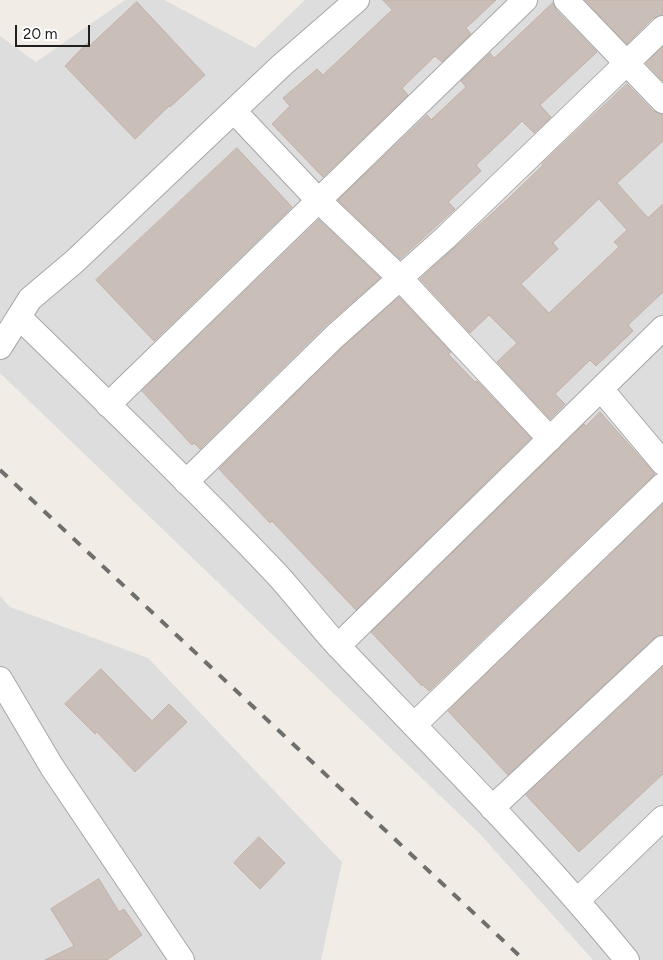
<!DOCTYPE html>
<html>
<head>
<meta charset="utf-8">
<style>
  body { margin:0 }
  #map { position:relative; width:663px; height:960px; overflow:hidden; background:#f1ece5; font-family:Figtree,sans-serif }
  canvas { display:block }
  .scale { position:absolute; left:15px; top:25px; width:75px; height:22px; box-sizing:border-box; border:2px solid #202020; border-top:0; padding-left:6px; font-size:15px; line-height:18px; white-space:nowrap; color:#202020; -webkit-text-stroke:4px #fff; paint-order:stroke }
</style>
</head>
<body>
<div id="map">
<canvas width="663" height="960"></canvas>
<div class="scale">20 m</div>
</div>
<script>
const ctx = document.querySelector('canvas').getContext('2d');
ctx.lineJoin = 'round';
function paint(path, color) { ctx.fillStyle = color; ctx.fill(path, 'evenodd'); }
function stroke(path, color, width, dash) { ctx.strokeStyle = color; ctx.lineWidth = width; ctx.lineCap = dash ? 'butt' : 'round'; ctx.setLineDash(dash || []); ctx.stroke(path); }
const residential = new Path2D(`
  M125 0H164L255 48 305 0H663V960H593L480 834 0 373V36L36 62Z
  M0 596 10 607 148 658 342 862 321 960H0Z`);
const building = new Path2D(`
  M383 0H496L466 28 471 34 442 62 435 56 402 88 408 95 323 177 272 124 290 106 283 98 317 69 323 75 392 10Z
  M585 0H663V15L653 18 627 44Z
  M137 2 205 75 170 107 169 106 135 139 65 66 87 43 90 45Z
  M553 3 556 10 597 52 540 105 551 117 534 133 522 121 510 133 476 165 481 171 448 202 455 209 400 259 338 200 427 115 431 120 466 87 461 81 490 53 494 58Z
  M663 47V81L646 63Z
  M627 84 653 111 663 114V141L617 183 648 218 663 204V292L628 325 633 331 596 366 590 360 555 394 565 404 550 419 497 362 517 343 489 315 470 333 420 279 509 198 543 165 542 164ZM599 199 627 230 614 242 619 247 549 313 521 284 558 249 553 243Z
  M237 148 292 207 154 341 96 280Z
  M319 220 380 278 324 327 200 449 194 443 192 445 142 391Z
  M399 297 451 352 448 354 475 382 477 381 531 438 356 610 272 521 270 523 219 469 343 347Z
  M600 412 655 474 429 691 423 685 422 686 371 632 584 424 586 426Z
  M663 504V635L654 638 508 775 448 711Z
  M663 667V774L579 852 526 795Z
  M101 669 152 721 169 704 187 722 135 772 97 732 95 734 65 704Z
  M259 837 285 863 260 889 234 863Z
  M99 879 119 912 124 909 142 935 107 960H45L74 946 51 909Z`);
const street = new Path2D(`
  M566 0 663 101
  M234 111 318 200 400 278 550 439
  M19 317C103 399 187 480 268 565 294 591 315 622 341 649 438 751 538 851 627 960
  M0 347 30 299 75 261 282 65 357 0
  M601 389 663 463
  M108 405 525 0
  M186 482 334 337 445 238 663 28
  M338 646 663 328
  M0 679 52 767 182 960
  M414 725 663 485
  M492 808 663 648
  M578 900 663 818`);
const rail = new Path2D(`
  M0 470 524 960`);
paint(residential, '#dedddd');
paint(building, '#c9beb8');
stroke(building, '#c4b1a6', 1);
stroke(street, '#a7a7a7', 26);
stroke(street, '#fff', 24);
stroke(rail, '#6e6e6e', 4, [10, 10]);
</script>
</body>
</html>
